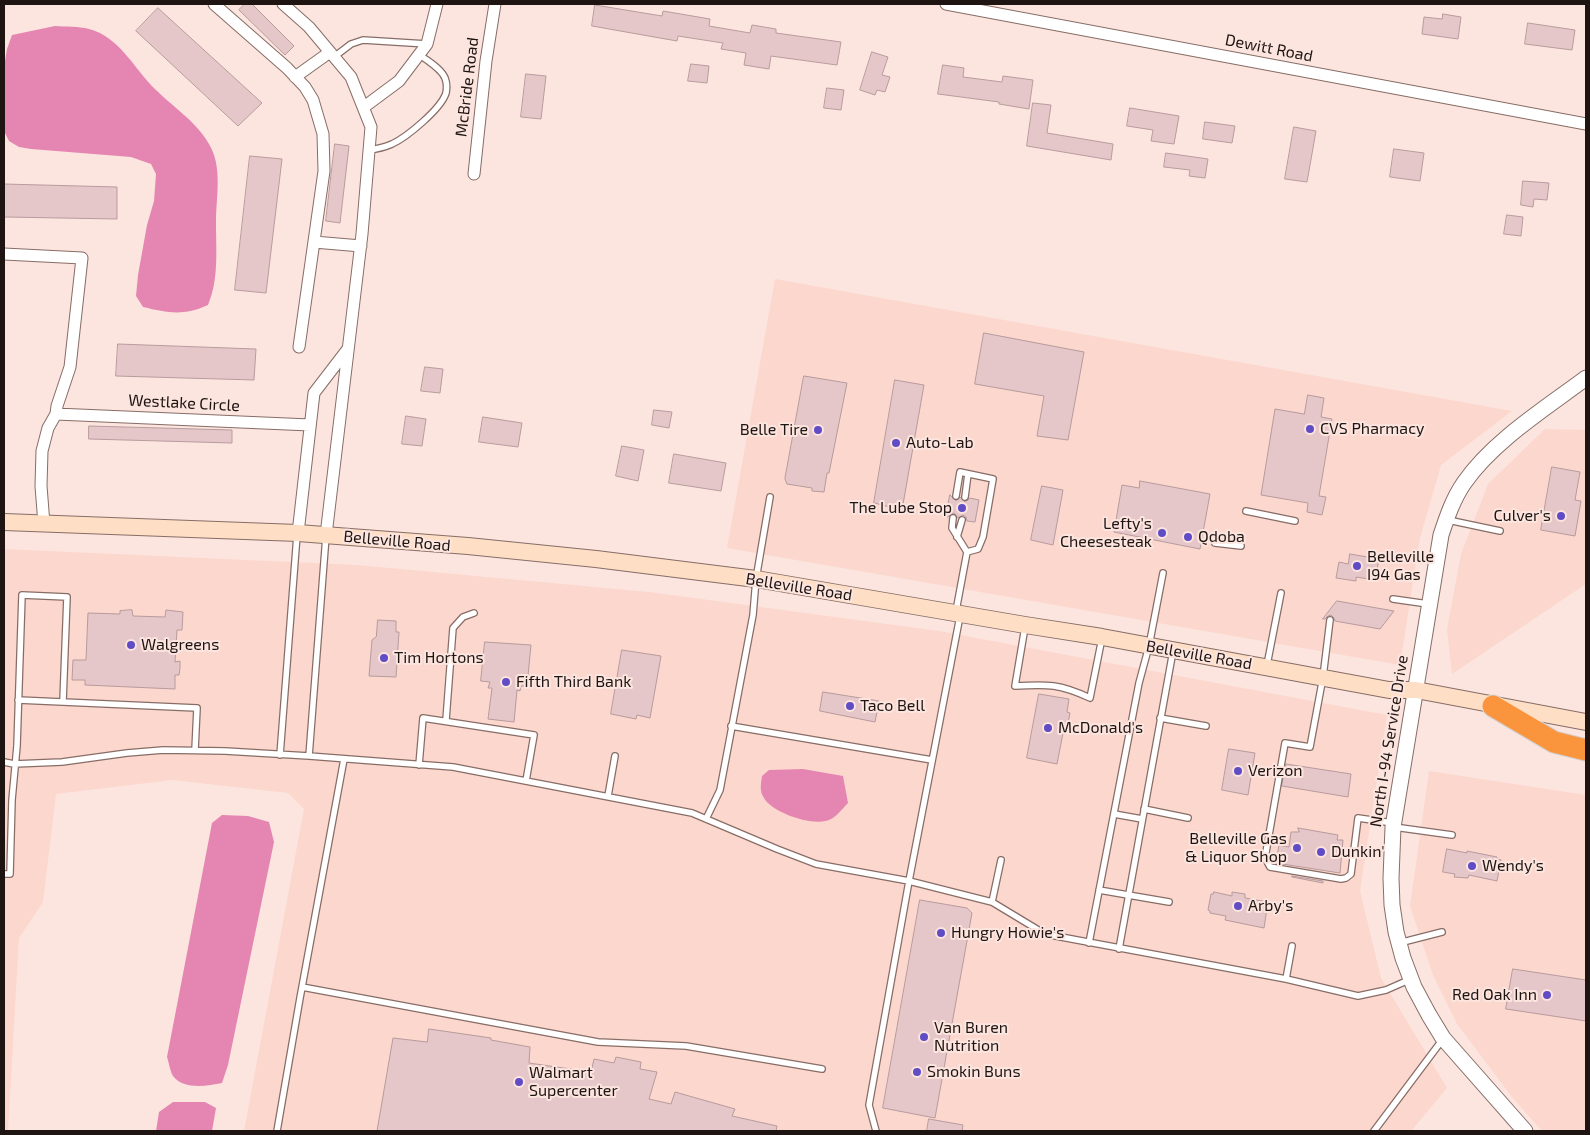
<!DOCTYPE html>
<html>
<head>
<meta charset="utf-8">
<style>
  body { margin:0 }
  #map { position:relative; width:1590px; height:1135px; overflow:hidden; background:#fce5df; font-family:"Exo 2",sans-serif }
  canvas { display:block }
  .frame { position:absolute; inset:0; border:5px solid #1e1412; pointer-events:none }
</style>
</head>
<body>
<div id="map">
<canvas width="1590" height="1135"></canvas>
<div class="frame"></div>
</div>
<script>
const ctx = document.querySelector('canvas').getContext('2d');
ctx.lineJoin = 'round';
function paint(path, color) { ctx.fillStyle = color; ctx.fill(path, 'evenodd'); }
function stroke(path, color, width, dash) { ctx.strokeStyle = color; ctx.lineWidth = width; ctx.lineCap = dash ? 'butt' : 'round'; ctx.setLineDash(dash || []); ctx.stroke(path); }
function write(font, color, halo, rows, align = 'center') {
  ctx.font = font + ' "Exo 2",sans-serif'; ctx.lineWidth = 4; ctx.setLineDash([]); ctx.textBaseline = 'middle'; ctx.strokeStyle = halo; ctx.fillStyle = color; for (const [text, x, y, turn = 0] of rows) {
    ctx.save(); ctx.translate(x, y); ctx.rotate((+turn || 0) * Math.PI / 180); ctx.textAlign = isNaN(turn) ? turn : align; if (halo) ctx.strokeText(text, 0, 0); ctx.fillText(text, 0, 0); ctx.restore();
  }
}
const built = new Path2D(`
  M775 279 1512 411 1441 465 1420 538 1400 665 727 548Z
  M1545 429 1586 430V584L1452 674 1447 629 1461 554 1488 484Z
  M4 549 357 565 649 592 939 631 1387 715 1360 891 1381 978 1447 1088 1411 1131H244L304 809 288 793 172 780 56 794 43 902 19 938 8 1131H4Z
  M1429 771 1586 795V1131H1542L1512 1097 1457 1024 1433 975 1410 906Z`);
const water = new Path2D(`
  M55 26C66 27 78 26 89 29 120 37 134 69 156 90 174 108 196 121 209 144 223 167 216 197 216 223 216 251 219 279 208 305 184 316 168 313 143 307L136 296 138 275 147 225 154 201 156 174 151 164 131 157 31 149 19 147 9 141 4 131V67L7 49 12 35Z
  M803 769 843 776 848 803C843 808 837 816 831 819 816 828 772 813 764 798 759 791 761 784 762 776L769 770Z
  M222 815 248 816 269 822 274 842 228 1065 222 1083C207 1086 183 1090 173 1076 170 1071 169 1063 167 1057L212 823Z
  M173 1102H205L216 1108 212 1131H156L159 1112Z`);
const building = new Path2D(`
  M245 4H252L294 46 285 55 239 10Z
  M595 5 662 16 663 11 710 19 709 26 750 33 752 25 776 29V33L841 42 837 65 771 56 769 69 744 65 746 53 721 49 723 43 678 36 677 41 592 26Z
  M158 8 262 103 238 126 136 31Z
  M1443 14 1461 17 1458 39 1422 34 1424 17 1442 19Z
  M1528 23 1575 30 1572 50 1525 44Z
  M872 52 888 57 882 75 890 77 885 92 877 90 875 95 860 90Z
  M691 64 709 66 707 83 688 81Z
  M943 65 964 68 963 77 1002 82 1003 76 1033 80 1029 109 999 104V102L938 94Z
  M526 74 546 76 541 119 521 117Z
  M827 88 844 90 841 110 824 108Z
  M1033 103 1051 105 1047 133 1113 144 1111 160 1027 146Z
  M1130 108 1179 116 1174 144 1151 141 1153 130 1127 126Z
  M1205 122 1235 126 1232 143 1203 139Z
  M1294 127 1316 131 1307 182 1285 179Z
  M335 144 349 146 340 223 326 221Z
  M1394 149 1424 153 1420 181 1390 177Z
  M1166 153 1208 159 1205 178 1189 176 1190 170 1164 167Z
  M250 156 282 159 266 293 235 290Z
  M1523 181 1549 183 1547 200 1534 199 1533 207 1521 205Z
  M4 184 117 187V219L4 217Z
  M1507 215 1523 217 1521 236 1504 234Z
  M984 333 1084 352 1068 440 1037 436 1044 396 975 384Z
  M118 344 256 349 254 380 116 376Z
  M425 367 443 369 440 393 421 391Z
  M804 376 847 383 829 473H827L824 492 812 491V488L787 484 785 479Z
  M895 380 924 385 902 510 874 503Z
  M1308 395 1324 398 1321 417 1332 419 1319 496 1326 497 1322 515 1307 512 1308 503 1261 495 1275 409 1304 414Z
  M654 410 672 412 669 428 652 425Z
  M406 416 426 419 422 446 402 444Z
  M483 417 522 423 518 447 479 442Z
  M89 426 232 430V443L89 439Z
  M622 446 644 450 638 481 616 476Z
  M674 454 726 463 721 491 669 483Z
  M1552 467 1580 472 1575 500 1581 501 1575 536 1541 530Z
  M1140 481 1210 494 1200 549 1114 532 1122 485 1139 488Z
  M1042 486 1063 490 1053 545 1031 540Z
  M950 495 956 501 960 497 965 502 970 498 979 500 975 522 967 521 966 517 963 515 958 518 954 513 951 514 948 517H946Z
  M1350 554 1379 559 1375 580 1356 577V581L1336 578 1339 562 1348 564Z
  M1337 601 1394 611 1380 629 1335 621 1334 618 1331 615 1328 616 1325 619H1323Z
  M132 610 133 616 165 617 166 610 183 612 182 630H177L175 662 180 661V668L179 675H175V689L85 685V680H72L73 660H86L88 613 120 614V611Z
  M378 620 396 621V632H399L396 677 369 676 372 640 376 637Z
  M485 642 531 645 527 686H521L520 691 517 690 514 722 488 719 492 688H488L490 682 481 681Z
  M622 650 661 656 650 718 637 715 636 719 611 714Z
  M823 692 879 701 875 722 820 711Z
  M1039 694 1069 699 1067 712 1070 713 1067 728H1064L1057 764 1027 758Z
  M1229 749 1255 753 1248 795 1222 790Z
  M1286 764 1351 774 1348 797 1282 786Z
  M1298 828 1338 835 1337 840H1343L1340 873 1276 863 1279 845 1289 847 1291 832H1299Z
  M1447 849 1467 853V851L1497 857V859L1501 860 1497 881 1469 875 1468 878 1454 877 1455 874 1443 872Z
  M1292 876 1323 881V883L1292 877Z
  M1214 892 1232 896V892L1245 894V898L1268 902 1264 928 1225 920 1226 916 1210 913V911L1208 910 1211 894H1213Z
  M920 900 967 908 972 913 935 1118 883 1108Z
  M1513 969 1586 980V1021L1506 1009Z
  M429 1029 491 1038V1040L530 1047 529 1063 591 1072 594 1059 614 1063 616 1057 641 1062 640 1069 657 1072 649 1099 671 1104 675 1092 735 1109 732 1116 777 1126 776 1131H377L393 1038 427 1042Z
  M929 1119 963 1125 962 1131H927Z`);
const service = new Path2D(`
  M334 57 351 44 363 40 427 44
  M369 150C377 149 385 147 392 144 407 137 441 109 446 93 447 88 447 83 445 78 441 68 427 61 419 54
  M965 497 968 474
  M1246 511 1295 521
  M953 518 952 528 967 552 978 549 983 537 993 479 960 472 956 496
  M1448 520 1500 531
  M957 537 962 520
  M1215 543 1241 546
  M1393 599 1428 604
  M956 611 967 552
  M1330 620 1323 677 1310 747 1285 743 1265 858 1270 867 1341 879 1346 878 1351 874 1358 818 1393 823
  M1025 627 1015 686C1048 684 1060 684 1090 698L1102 638
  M1267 665 1281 593
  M18 700 197 708 195 750
  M1160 718 1206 726
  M446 720 453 628 463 617 474 613
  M731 726 932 760
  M280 755 297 535
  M309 756 326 536
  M4 762 14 764 62 762 127 753 163 750 225 751 309 756 453 767 692 813 777 849 816 864 909 881 992 902 1045 934 1286 979 1358 996 1386 990 1411 979
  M419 765 423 718 534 735 526 781
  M608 796 615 756
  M1144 809 1188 818
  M1114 814 1142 819
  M706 819 720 790 753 615 756 579 770 497
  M1394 827 1452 835
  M4 874H10L12 800 17 746 22 595 67 597 63 701
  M1099 890 1169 902
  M992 902 1001 860
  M1089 943 1139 683 1149 646 1163 573
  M1399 943 1442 932
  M1119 949 1173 651
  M1286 979 1292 946
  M302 987 598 1042 686 1046 822 1069
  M277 1131 300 998 344 759
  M876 1131 869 1105 909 881 960 616
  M1374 1131 1443 1039`);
const minor = new Path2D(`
  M214 4 287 68 305 87 313 100 323 134 324 171 299 347
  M283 4 309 27 351 77 371 127 362 234 326 535
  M946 4 1586 124
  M295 77 330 52
  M364 107 399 81 427 44 437 4
  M474 174 486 61 495 4
  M314 242 361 246
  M4 254 82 258 70 367 57 406 56 414 48 428 42 451 41 486 44 524
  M56 414 310 425
  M298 533 314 393 347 350`);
const tertiary = new Path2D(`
  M1525 1131 1443 1038 1429 1015 1414 987 1403 958 1396 932 1392 905 1391 878 1393 827 1441 535C1447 517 1453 499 1464 483 1493 441 1546 408 1586 378`);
const secondary = new Path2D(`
  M4 522 298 533 468 546 596 559 756 579 1025 625 1102 637 1389 690H1416L1586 722`);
const motorway = new Path2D(`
  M1493 706 1554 742 1586 750`);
const markers = [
  [1310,429,5,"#604dc5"],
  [818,430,5,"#604dc5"],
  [896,443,5,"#604dc5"],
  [962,508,5,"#604dc5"],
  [1561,516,5,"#604dc5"],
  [1162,533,5,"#604dc5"],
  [1188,537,5,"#604dc5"],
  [1357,566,5,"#604dc5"],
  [131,645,5,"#604dc5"],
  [384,658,5,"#604dc5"],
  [506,682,5,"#604dc5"],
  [850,706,5,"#604dc5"],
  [1048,728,5,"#604dc5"],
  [1238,771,5,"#604dc5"],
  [1297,848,5,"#604dc5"],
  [1321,852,5,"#604dc5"],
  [1472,866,5,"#604dc5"],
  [1238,906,5,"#604dc5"],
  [941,933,5,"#604dc5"],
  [1547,995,5,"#604dc5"],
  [924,1037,5,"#604dc5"],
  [917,1072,5,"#604dc5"],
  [519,1082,5,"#604dc5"]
];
const streetNames = [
  ["Dewitt Road",1269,48,11],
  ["McBride Road",467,87,-83],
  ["Westlake Circle",184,403,3],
  ["Belleville Road",397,541,5],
  ["Belleville Road",799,587,9],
  ["Belleville Road",1199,655,10],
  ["North I-94 Service Drive",1389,741,-81]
];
const poiNames = [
  ["CVS Pharmacy",1320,429],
  ["Belle Tire",808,430,"right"],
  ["Auto-Lab",906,443],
  ["The Lube Stop",952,508,"right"],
  ["Culver's",1551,516,"right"],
  ["Lefty's",1152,524,"right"],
  ["Cheesesteak",1152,542,"right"],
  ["Qdoba",1198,537],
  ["Belleville",1367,557],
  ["I94 Gas",1367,575],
  ["Walgreens",141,645],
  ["Tim Hortons",394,658],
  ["Fifth Third Bank",516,682],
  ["Taco Bell",860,706],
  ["McDonald's",1058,728],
  ["Verizon",1248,771],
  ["Belleville Gas",1287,839,"right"],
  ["& Liquor Shop",1287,857,"right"],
  ["Dunkin'",1331,852],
  ["Wendy's",1482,866],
  ["Arby's",1248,906],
  ["Hungry Howie's",951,933],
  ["Red Oak Inn",1537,995,"right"],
  ["Van Buren",934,1028],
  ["Nutrition",934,1046],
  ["Smokin Buns",927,1072],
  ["Walmart",529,1073],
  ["Supercenter",529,1091]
];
paint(built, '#fcd7cd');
paint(water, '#e486b1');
paint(building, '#e6c7c9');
stroke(building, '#b89b9d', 1);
stroke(service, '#876d66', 8);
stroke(minor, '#876d66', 13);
stroke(tertiary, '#876d66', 17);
stroke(secondary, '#876d66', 18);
stroke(motorway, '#d2d0d0', 23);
stroke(service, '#fff', 5.5);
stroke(minor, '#fff', 11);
stroke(tertiary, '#fff', 15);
stroke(secondary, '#fedfc5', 16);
stroke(motorway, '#fa943d', 21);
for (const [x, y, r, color] of markers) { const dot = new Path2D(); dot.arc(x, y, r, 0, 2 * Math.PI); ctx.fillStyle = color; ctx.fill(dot); stroke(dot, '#fce5df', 2); }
write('16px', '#1e1412', '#fce5df', streetNames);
write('16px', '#1e1412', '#fce5df', poiNames, 'left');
</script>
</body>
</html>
